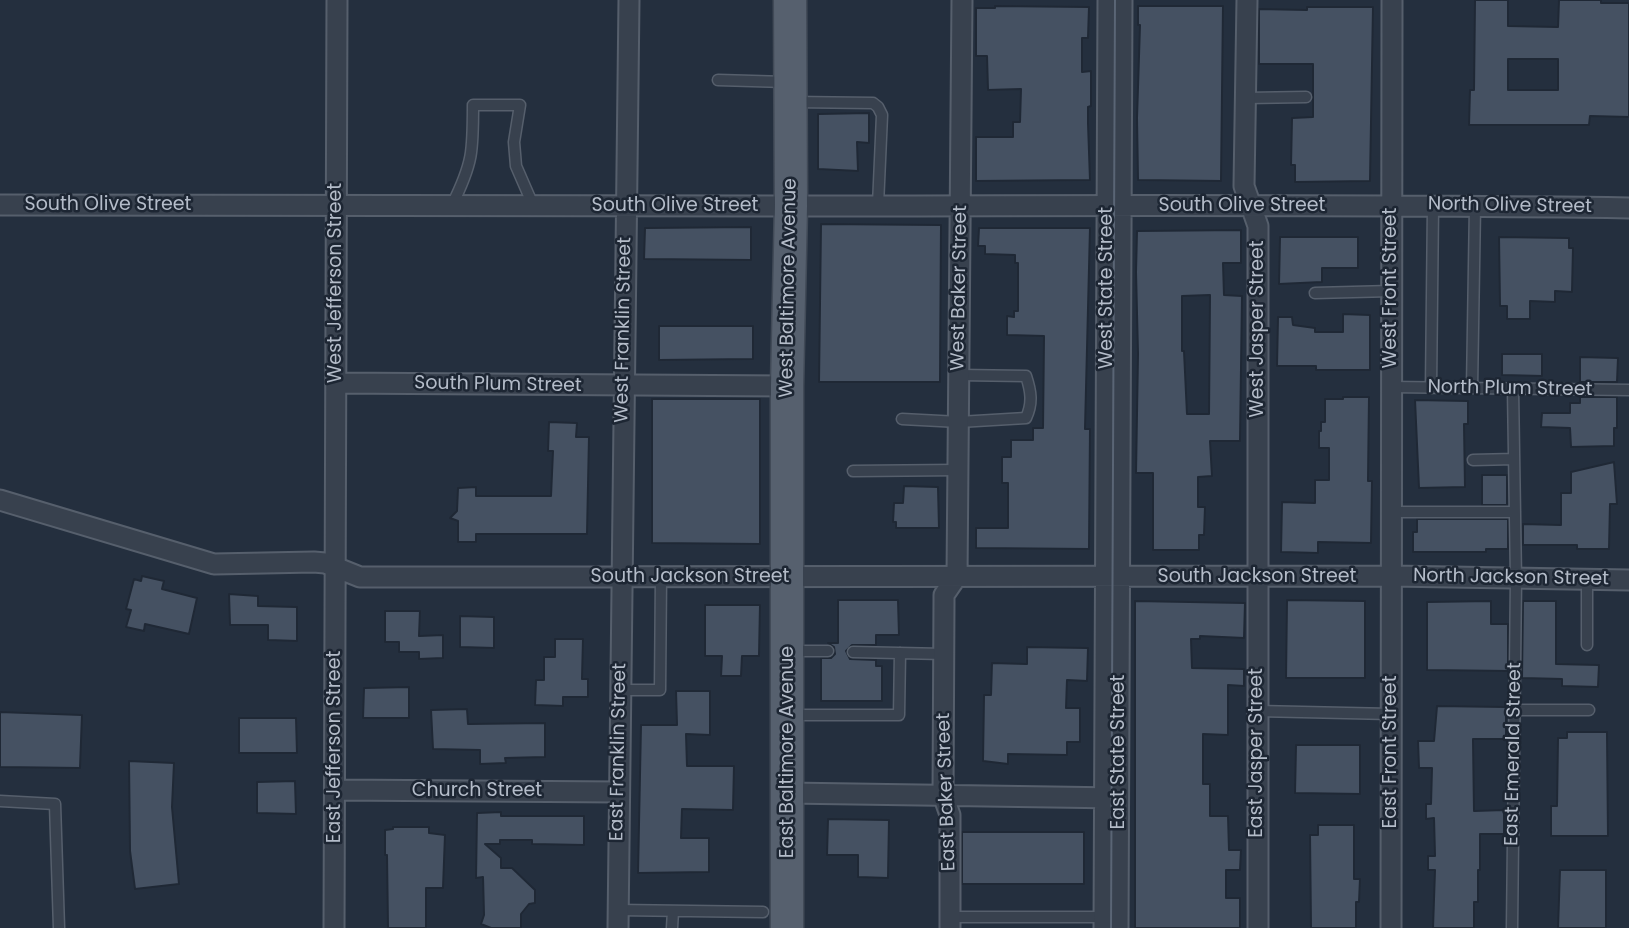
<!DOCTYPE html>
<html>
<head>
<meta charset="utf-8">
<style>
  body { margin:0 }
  canvas { display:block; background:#242f3e }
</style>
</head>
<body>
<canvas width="1629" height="928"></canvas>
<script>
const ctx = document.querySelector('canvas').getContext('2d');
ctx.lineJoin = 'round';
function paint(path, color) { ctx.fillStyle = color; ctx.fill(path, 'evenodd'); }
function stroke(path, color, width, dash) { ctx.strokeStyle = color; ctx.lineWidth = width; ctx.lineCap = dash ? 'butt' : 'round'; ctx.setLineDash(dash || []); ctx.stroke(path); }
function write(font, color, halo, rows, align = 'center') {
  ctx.font = font + ' Poppins,sans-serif'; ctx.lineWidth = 5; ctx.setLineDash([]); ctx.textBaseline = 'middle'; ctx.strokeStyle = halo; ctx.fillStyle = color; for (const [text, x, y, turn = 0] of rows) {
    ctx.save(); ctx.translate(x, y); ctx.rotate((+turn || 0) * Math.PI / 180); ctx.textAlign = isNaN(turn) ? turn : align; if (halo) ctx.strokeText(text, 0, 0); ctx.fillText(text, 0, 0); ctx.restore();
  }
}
const building = new Path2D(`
  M1475 0H1508V26L1558 27 1559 0H1601V3H1629V117L1590 116 1589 125H1469L1470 90H1474ZM1508 59H1558V90H1508Z
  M995 6 1089 7 1088 38H1082V72L1091 71V106L1088 107V123L1090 180 976 181V137H1013V122H1020L1021 89 988 90 987 56H976V8H995Z
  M1138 6H1223L1221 181 1138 180 1137 118 1140 25H1138Z
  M1307 7H1373L1370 181 1295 182V165H1291L1292 118 1313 117V64H1259V9L1307 10Z
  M869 113V143L857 142 858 171 818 169V114Z
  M821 224 941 225 940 382H819Z
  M751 227V260L644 259 645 228Z
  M979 228H1090L1085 429H1090L1089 549 976 548V528H1008V483H1002V457H1011V440H1033V428H1043L1044 336 1007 335V316L1014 317V311H1018V263H1015V255L985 254V246H978Z
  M1241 230V263H1223L1224 295 1242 296 1240 441H1210L1212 476 1198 477V507H1205L1204 535H1199V550H1153V473H1136L1138 354 1136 272 1137 231ZM1210 295 1209 414H1187L1184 351H1182V296Z
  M1280 237H1358V268H1322V282L1279 284Z
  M1499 237 1569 238V248H1573L1572 292 1555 291V302L1530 301V319H1507V306H1500Z
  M1343 314 1370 315V370H1316V366H1277L1278 317H1292L1293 325 1315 328V332H1343Z
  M659 326H753V359L659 360Z
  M1502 354H1542V376L1502 375Z
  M1580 357 1618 358 1617 382H1580Z
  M1343 397H1369L1368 481H1372L1371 543 1318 542V553L1281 552 1282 502 1315 503V480H1329V448H1319V431H1321V422H1325V399H1343Z
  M1580 397H1617V428H1614V446L1571 447 1570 428 1541 427 1542 413H1570V403H1580Z
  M652 399H760V544L652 543Z
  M1415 400 1468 401V424H1464L1465 487 1419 488Z
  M549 422 577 423 576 437H589L587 534H476V542H458V521L450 518 457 511 458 488 476 487V496H551L553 451H548Z
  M1614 462 1617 504H1610L1609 549H1577V545H1523V524L1561 525V493H1571V472Z
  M1482 475H1507V505H1482Z
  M904 486 938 487 939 528H896V522H893L894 503H903Z
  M1417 519H1508V549H1486V552H1413V532H1417Z
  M142 576 164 581 162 589 197 598 189 634 145 624 144 631 126 627 131 610 126 609 134 579 141 581Z
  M229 594 258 596V606L297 607V641L268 640V625H230Z
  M838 600H898L899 635H876V645H852L846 651 850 659 876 660V666H882V701H821V658H831L835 654 834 647 828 643H838Z
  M1287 600 1365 601V678H1286Z
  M1135 601 1245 603 1244 638 1200 636V639H1191L1192 668 1244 669V686L1228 685V735L1203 734V784H1210V816H1228L1229 850H1241L1240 870H1226V898H1240V928H1135Z
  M1491 601V624H1508V671L1427 670V602Z
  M1523 601H1556V664L1599 665 1598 687 1562 686V679L1522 678Z
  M705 605H760L759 656H742L741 676H721L722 656H705Z
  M385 611H420L419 636 443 635V658L419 659V652H399V642H385Z
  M460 616 494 617V648L460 647Z
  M555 639H583L582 679H588V697H563V706L535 705 536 680H544V657H555Z
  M1027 647 1088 648 1087 681 1067 680 1066 708H1080V742H1067V755L1008 754V764L983 761 984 695H991L992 663 1027 664Z
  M409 687V718H363L364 688Z
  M676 691H710V735L686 734 687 766H734L733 810 682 809 681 838H709V872L638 873 641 725H677Z
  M1437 706 1506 707V739H1473L1474 811 1504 810V834H1480V870H1478V902H1474V928H1433L1435 870H1428V856H1435L1434 818 1426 819V804H1431L1432 768H1419L1418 741H1434Z
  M467 709 468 724 545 723V757L505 758 506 763 480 764V750L433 749 431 710Z
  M0 712 82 715 80 768 0 767Z
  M239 718H296L297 753H239Z
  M1567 732H1607L1608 836H1551V806H1557L1558 738H1567Z
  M1296 745H1360V794L1295 793Z
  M129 761 174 763 172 807 179 884 135 889 130 851Z
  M295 781 296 814 257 813V782Z
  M501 812V816H584V845L532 844V840H500V844H485L501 858V868H512L535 890V903L529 904 521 914V928H491L481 924 484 915 483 877 476 878 477 813Z
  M828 819 889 820 888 878 858 877V855H827Z
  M1318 825H1354V879H1360L1359 902H1356V928H1311L1310 835H1318Z
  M393 827H429V833L445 835 443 888H426V928H388L387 855H385V830L393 829Z
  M962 832H1084V884H962Z
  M1560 870H1606V928H1558Z`);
const service = new Path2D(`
  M718 80 786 82
  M1247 98 1306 97
  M793 102 873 103 878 107 882 115 878 205
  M452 205C473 163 473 151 473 105H520L514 142 516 166 533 205
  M1315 293 1391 291
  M1391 387 1629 390
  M1431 388 1433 206
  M1472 388 1475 206
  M902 419 959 422 1026 418C1033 403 1031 391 1026 376L959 375
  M1473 460 1514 459
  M853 471 958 470
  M1392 512H1515
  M1587 645V580
  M790 651H828
  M853 652 944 654
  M620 690H660L661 577
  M1515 710H1589
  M1257 711 1391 714
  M790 715H899L900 653
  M0 801 55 804 59 928
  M618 910 763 912
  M950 917H1104
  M672 928 673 911
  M1512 928 1516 580 1513 389`);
const minor = new Path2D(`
  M1247 0 1244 186 1258 226V928
  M0 205C262 205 524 206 786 206 1067 206 1348 204 1629 208
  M336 383 787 386
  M0 500 214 564 314 562 325 563 360 577 1392 576 1629 580
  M335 790 619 792
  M788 793 1118 798
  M334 928 337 0
  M618 928 629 0
  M950 928V815L943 795 944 601V595L957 576 962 0
  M1104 928 1108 0
  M1118 928 1122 0
  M1391 928 1392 0`);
const primary = new Path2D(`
  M787 928V386L791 206 790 0`);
const tram = new Path2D(`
  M1111 928 1115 0`);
const streetNames = [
  ["South Olive Street",108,205],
  ["South Olive Street",675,206],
  ["South Olive Street",1242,206],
  ["North Olive Street",1510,206,1],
  ["West Jefferson Street",336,283,-90],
  ["West Baltimore Avenue",789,288,-89],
  ["West Baker Street",960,288,-89],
  ["West State Street",1107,288,-90],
  ["West Front Street",1391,288,-90],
  ["West Jasper Street",1258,329,-90],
  ["West Franklin Street",624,330,-89],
  ["South Plum Street",498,385,1],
  ["North Plum Street",1510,389,1],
  ["South Jackson Street",690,577],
  ["South Jackson Street",1257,577],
  ["North Jackson Street",1511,578,1],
  ["East Jefferson Street",335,747,-90],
  ["East Franklin Street",619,752,-89],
  ["East Baltimore Avenue",788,752,-90],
  ["East State Street",1119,752,-90],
  ["East Front Street",1391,752,-90],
  ["East Jasper Street",1257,753,-90],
  ["East Emerald Street",1514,754,-89],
  ["Church Street",477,791],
  ["East Baker Street",947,792,-92]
];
paint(building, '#455162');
stroke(building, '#1f2835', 2);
stroke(service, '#565f6c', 13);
stroke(minor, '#565f6c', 23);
stroke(primary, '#414a57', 35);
stroke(service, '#38414e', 10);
stroke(minor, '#38414e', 19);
stroke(primary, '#56606e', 32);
stroke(tram, '#5a6575', 2);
write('19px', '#b4bcc9', '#1d2633', streetNames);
</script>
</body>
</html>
